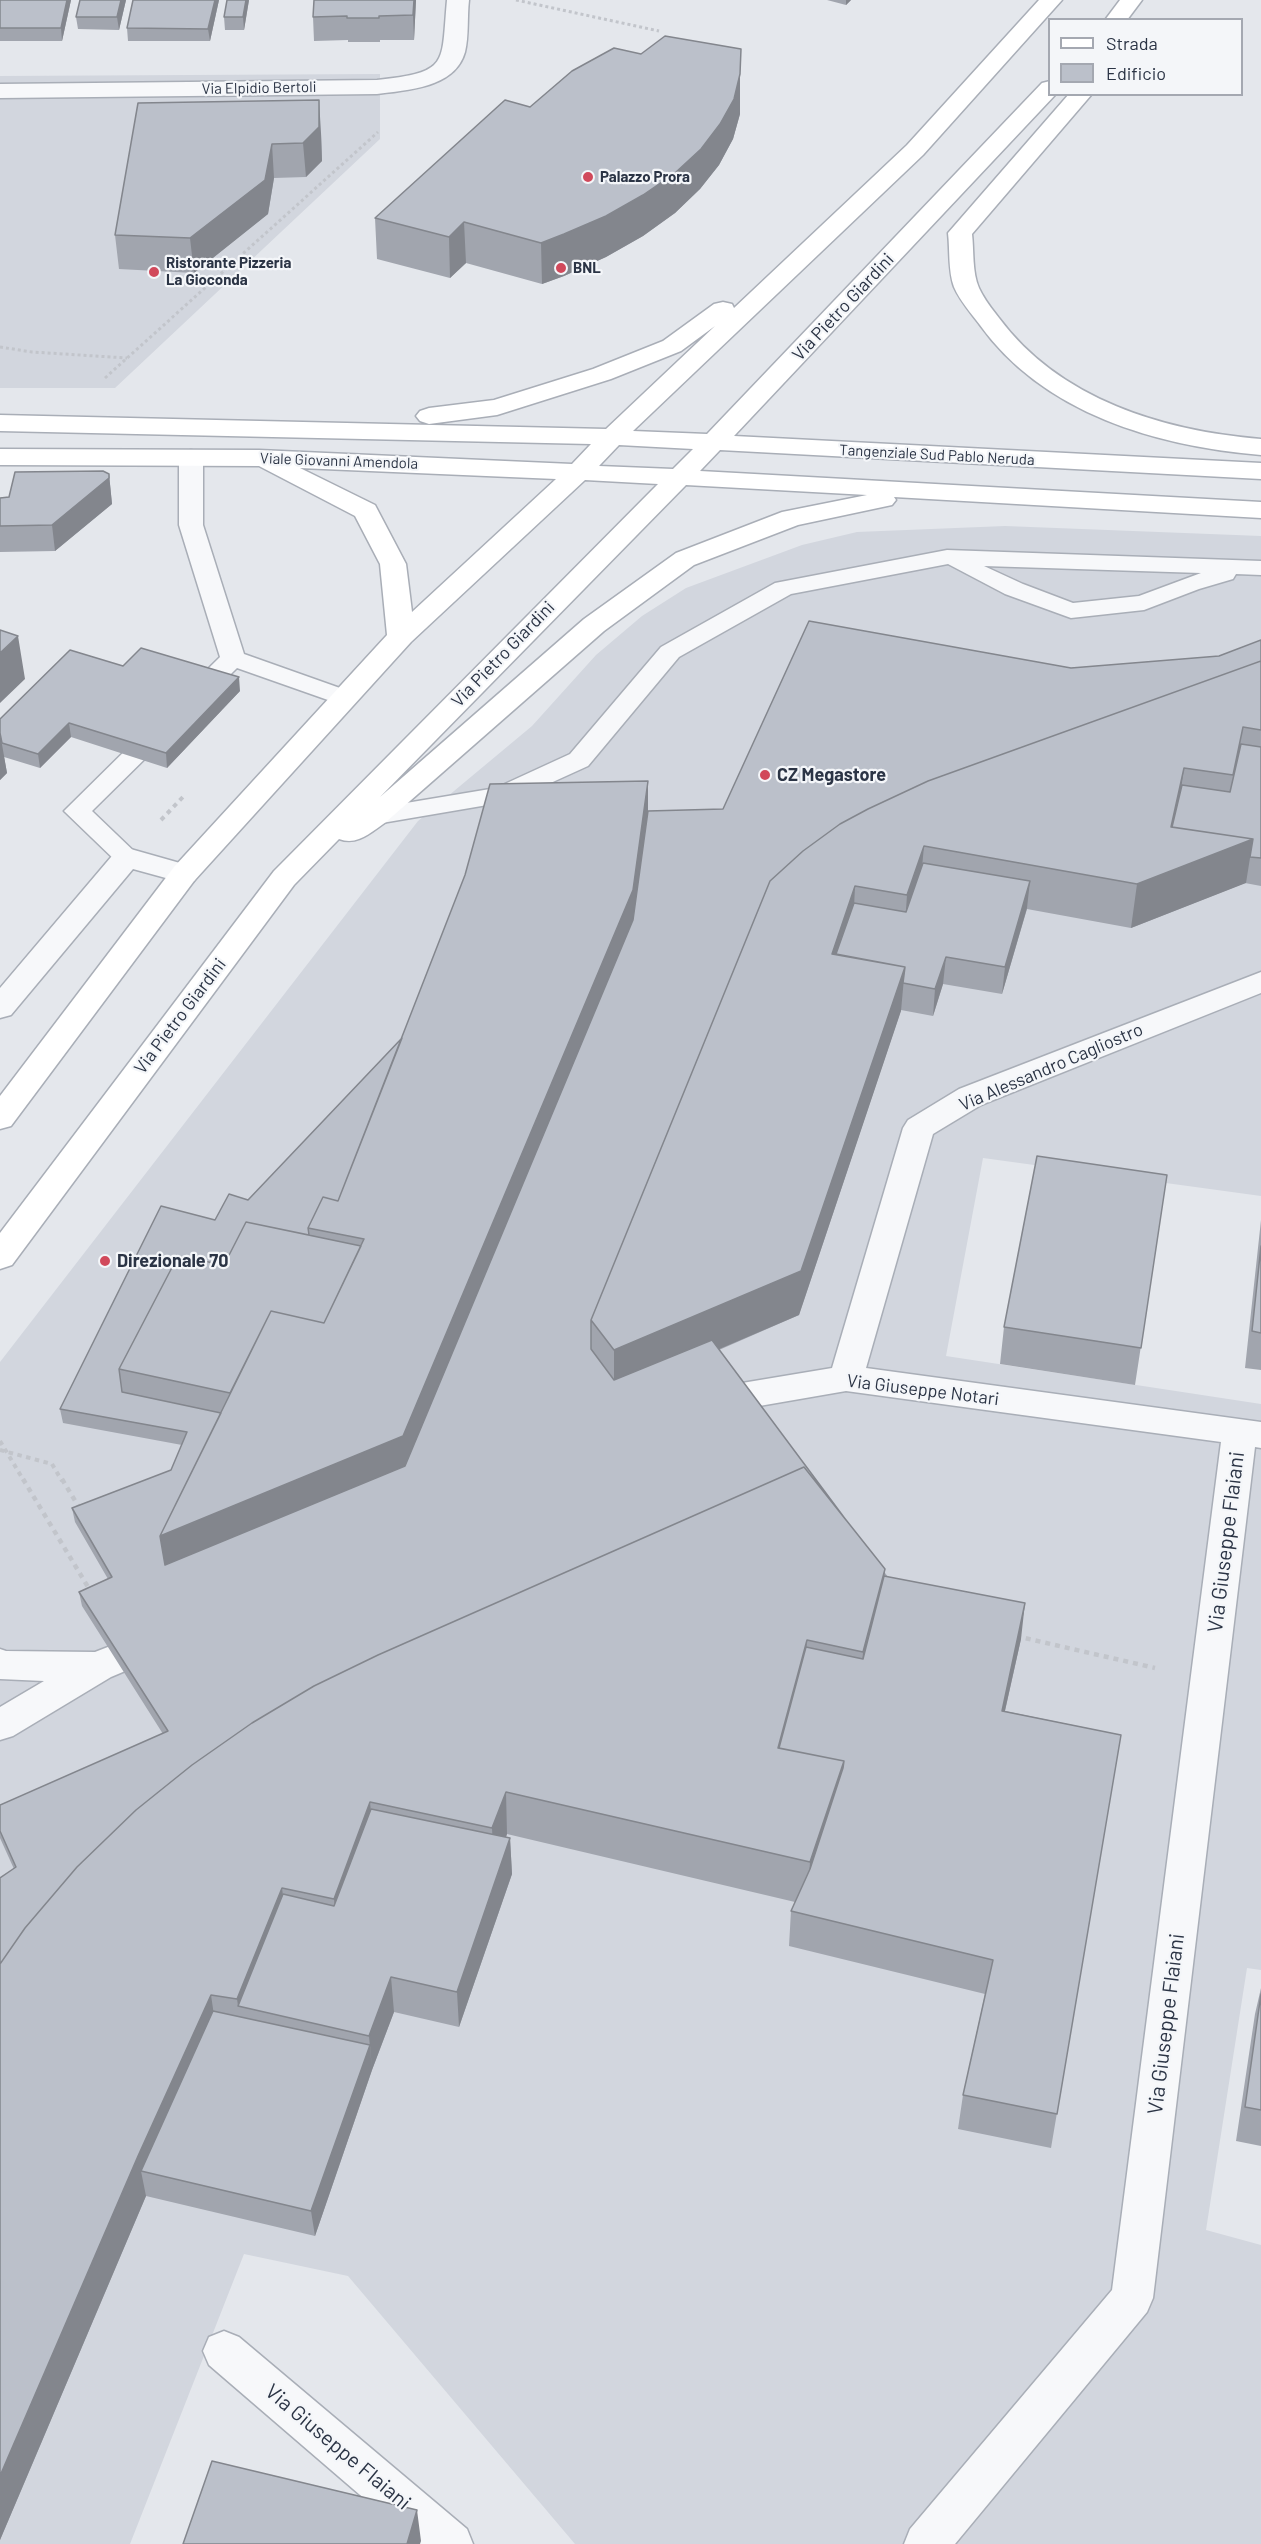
<!DOCTYPE html>
<html>
<head>
<meta charset="utf-8">
<style>
  body { margin:0 }
  #map { position:relative; width:1261px; height:2544px; overflow:hidden; background:#e4e7ec; font-family:Barlow,sans-serif }
  canvas { display:block }
  .legend { position:absolute; left:1048px; top:18px; width:195px; height:78px; box-sizing:border-box; background:#f4f6f9; border:2px solid #a4a8b1; margin:0; padding:8px 10px; list-style:none; font-size:18px; color:#2b3445 }
  .legend li { display:flex; align-items:center; gap:12px; height:30px }
  .legend b { width:30px; border:2px solid #a4a8b1 }
</style>
</head>
<body>
<div id="map">
<canvas width="1261" height="2544"></canvas>
<ul class="legend">
<li><b style="height:8px;background:#fff"></b>Strada</li>
<li><b style="height:16px;background:#bbc0ca"></b>Edificio</li>
</ul>
</div>
<script>
const ctx = document.querySelector('canvas').getContext('2d');
ctx.lineJoin = 'round';
function paint(path, color) { ctx.fillStyle = color; ctx.fill(path, 'evenodd'); }
function stroke(path, color, width, dash) { ctx.strokeStyle = color; ctx.lineWidth = width; ctx.lineCap = dash ? 'butt' : 'round'; ctx.setLineDash(dash || []); ctx.stroke(path); }
function write(font, color, halo, rows, align = 'center') {
  ctx.font = font + ' Barlow,sans-serif'; ctx.lineWidth = 4.5; ctx.setLineDash([]); ctx.textBaseline = 'middle'; ctx.strokeStyle = halo; ctx.fillStyle = color; for (const [text, x, y, turn = 0] of rows) {
    ctx.save(); ctx.translate(x, y); ctx.rotate((+turn || 0) * Math.PI / 180); ctx.textAlign = isNaN(turn) ? turn : align; if (halo) ctx.strokeText(text, 0, 0); ctx.fillText(text, 0, 0); ctx.restore();
  }
}
const built = new Path2D(`
  M380 74V139L115 388H0V76Z
  M1005 526 1261 536V1196L983 1158 946 1356 1261 1404V1970L1247 1968 1206 2230 1261 2245V2544H575L348 2276 244 2254 130 2544H0V1362L418 821 532 726 596 655 642 616 686 588 802 545 857 532Z`);
const pathFar2 = new Path2D(`
  M516 0 659 31
  M0 347 32 352 127 358
  M105 378 378 132`);
const pathFar1 = new Path2D(`
  M161 820 183 797
  M0 1441 24 1481
  M52 1464 62 1481`);
const path = new Path2D(`
  M23 1479 91 1592
  M62 1479 80 1509
  M1016 1636 1155 1668`);
const lane = new Path2D(`
  M191 450 199 452 203 457V525L244 654 354 693 358 698 354 703 345 706 237 668 92 811 140 857 136 863 127 865 118 863 64 811 220 657 179 525V457L183 452Z
  M947 550 1261 561V575L1236 574 1233 579 1199 589 1144 610 1071 618 1005 594 948 564 791 594 679 657 588 766 511 801 376 824 367 822 363 816 367 810 376 808 496 788 570 754 661 647 775 583ZM984 566 1201 573 1139 596 1073 603 1023 584Z`);
const street = new Path2D(`
  M447 0H469C467 17 469 36 465 52 455 88 407 90 377 94L0 98V84L377 80C450 72 441 65 447 0Z
  M127 848 194 867 199 874 194 881 184 883 133 869 11 1015 0 1018V988L117 850Z
  M1261 972V993L981 1105 933 1134 866 1368 1261 1422V1448L1255 1447 1153 2298 1147 2312 955 2544H904L910 2529 1112 2290 1221 1442 846 1391 742 1409 710 1421 698 1417 693 1408 698 1399 736 1384 832 1368 903 1128 908 1120 959 1089Z
  M157 1628 170 1632 175 1642 170 1652 111 1677 13 1736 0 1740V1707L44 1681 0 1679V1649L6 1651 95 1652Z
  M224 2331 239 2337 467 2529 473 2544H417L209 2365 203 2351 209 2337Z`);
const secondary = new Path2D(`
  M1039 0H1062L923 155 633 431 707 434 1042 83 1050 81V94H1056L734 436 1261 463V479L720 450 700 471 1261 502V518L894 497 896 500 892 505 798 525 694 565 604 631 386 822C371 832 358 846 339 839L294 885 12 1265 0 1269V1233L274 871 658 484 585 480 411 642 194 881 11 1126 0 1129V1096L174 867 387 635 380 564 355 516 259 466 0 465V449L259 450 572 464 591 444 0 431V415L606 429 715 326 681 351 611 379 497 415 429 424 420 421 416 416 420 411 429 408 494 400 593 369 663 341 714 304 723 302 732 304 734 308 907 145ZM619 445 693 449 673 469 599 466ZM300 468 556 479 412 612 406 564 375 505ZM686 485 867 495 782 512 676 553 584 619 380 797Z
  M1120 0H1142L1127 20H1105Z
  M1069 94H1092L972 234C974 251 972 272 979 288 984 299 992 309 999 318 1060 400 1164 431 1261 439V455C1157 446 1044 414 980 325 971 313 960 301 954 287 948 271 950 250 948 233Z`);
const pathBridge = new Path2D(`
  M0 1450 52 1464`);
const wall = new Path2D(`
  M0 0H71L62 41H0Z
  M126 0 119 30 78 29 76 17Z
  M219 0 210 41H128L127 28Z
  M249 0 244 30H225L224 17Z
  M416 0 414 40H380V42H348V40L314 41 313 17Z
  M827 0H851L846 5Z
  M138 103 321 133 322 161 306 177 274 178 268 214 194 273 119 269 115 235Z
  M530 107 740 114 733 139 719 165 700 189 675 213 643 236 606 257 564 276 542 284 466 263 450 278 377 259 375 218Z
  M109 474 112 504 55 551 0 552V498L9 497Z
  M1261 640V886L1245 883 1131 928 1027 909 1002 994 943 984 933 1016 901 1010 799 1315 719 1350 888 1577 1021 1639 1005 1711 1121 1735 1051 2148 958 2129 963 2095 985 1994 789 1946 791 1911 795 1902 507 1834 506 1837 510 1838 512 1874 459 2027 394 2012 372 2070 315 2236 146 2196 0 2540V1878L14 1869 0 1838V1805L163 1734 82 1606 79 1592 108 1579 75 1522 72 1508 171 1470 182 1445 63 1423 60 1409 215 1220 248 1200 648 781V811L723 809 1071 668 1219 656Z
  M123 666 240 691 167 768 71 737 40 768 4 757 7 773 0 780V719Z
  M1167 1175 1135 1385 1000 1364 1004 1327Z
  M1261 1220V1370L1245 1368Z
  M1261 1988V2146L1236 2141 1255 2014Z`);
const shadedWall = new Path2D(`
  M67 0H71L62 41 61 28Z
  M121 0H126L119 30 117 17Z
  M215 0H219L210 41 208 29Z
  M246 0H249L244 30 243 17Z
  M414 0H416L414 40 413 15Z
  M846 0H851L846 5Z
  M740 74V114L733 139 719 165 700 189 675 213 643 236 606 257 564 276 542 284 541 243Z
  M319 100 321 133 322 161 306 177 303 143Z
  M272 144 274 178 268 214 194 273 190 238Z
  M464 222 466 263 450 278 449 237Z
  M109 474 112 504 55 551 52 525Z
  M18 636 25 679 0 703V653Z
  M239 677 240 691 167 768 166 753Z
  M69 723 71 737 40 768 38 754Z
  M0 733 7 773 0 780Z
  M1184 768 1178 811 1171 844V827Z
  M648 781V825L633 934 406 1480 167 1579 160 1536 195 1522Z
  M1253 839 1246 883 1131 928 1137 884Z
  M924 846 920 889 904 939 907 895Z
  M1030 881 1027 908 1002 994 1005 967Z
  M855 886 853 930 838 972 832 954Z
  M946 957 943 984 933 1016 935 989Z
  M905 967 901 1011 799 1315 614 1394V1350Z
  M885 1569 881 1613 860 1695 863 1652Z
  M1025 1603 1021 1639 997 1746 1002 1711Z
  M807 1640 804 1683 785 1756 778 1748Z
  M844 1761 841 1804 807 1904 810 1862Z
  M506 1792 507 1834 494 1870 492 1828Z
  M370 1802 374 1844 338 1941 334 1899Z
  M510 1838 512 1874 459 2027 457 1992Z
  M282 1888 287 1929 238 2006 237 1999Z
  M391 1977 394 2012 372 2070 369 2036Z
  M211 1995 217 2036 141 2171 146 2196 0 2540V2476L138 2156Z
  M370 2045 372 2070 315 2236 311 2211Z
  M417 2510 421 2541 420 2544H407Z`);
const building = new Path2D(`
  M0 0H67L61 28H0Z
  M80 0H121L117 17H76Z
  M133 0H215L208 29 127 28Z
  M227 0H246L243 17H224Z
  M314 0H414L413 15 379 16V18H347V16L313 17Z
  M665 36 741 49 740 74 734 99 720 124 701 149 675 173 643 195 606 216 564 234 541 243 464 222 449 237 375 218 505 100 530 107 572 71 614 48 641 54Z
  M319 100V127L303 143 272 144 265 180 190 238 115 235 138 103Z
  M103 471 109 474V478L52 525 0 526V498L9 497 15 472Z
  M809 621 1071 668 1219 656 1261 640V661L928 781 868 809 840 824 803 851 770 881 591 1320V1349L614 1380 712 1340 846 1520 804 1467 378 1655 314 1686 252 1723 192 1765 136 1810 77 1867 25 1928 0 1964V1878L16 1867 0 1831V1805L168 1731 79 1592 112 1577 72 1508 171 1470 187 1432 60 1409 161 1206 215 1220 229 1194 248 1200 402 1038 338 1201 323 1197 308 1228 309 1235 246 1222 224 1265 178 1256 119 1369 122 1392 221 1413 160 1536 165 1565 405 1466 633 920 648 811 723 809Z
  M0 630 18 636 0 653Z
  M141 648 239 677 166 753 69 723 38 754 2 743 0 733V719L70 650 123 666Z
  M1261 661V730L1243 727 1233 775 1184 768 1171 827 1253 839 1137 884 924 846 907 895 855 886 832 954 905 967 801 1271 614 1350 591 1320 770 881 803 851 840 824 868 809 928 781Z
  M1241 744 1261 747V858L1250 857 1253 839 1172 827 1182 785 1230 792Z
  M648 781 633 890 403 1436 160 1536 271 1311 324 1323 364 1239 308 1228 323 1197 338 1201 465 875 490 784Z
  M923 863 1030 881 1005 967 946 957 935 989 903 983 905 967 836 954 854 903 906 912Z
  M1037 1156 1167 1175 1141 1348 1004 1327Z
  M246 1222 361 1246 324 1323 271 1311 230 1393 119 1369 178 1256 224 1265Z
  M1261 1246V1333L1252 1331Z
  M804 1467 885 1569 863 1652 807 1640 778 1748 844 1761 810 1862 506 1792 492 1828 370 1802 334 1899 282 1888 237 1999 211 1995 138 2156 0 2476V1964L25 1928 77 1867 136 1810 192 1765 252 1723 314 1686 378 1655Z
  M884 1576 1025 1603 1002 1711 1121 1735 1057 2114 963 2095 993 1960 791 1911 810 1869 843 1768 844 1761 779 1748 806 1647 863 1659Z
  M371 1809 510 1838 457 1992 391 1977 369 2036 238 2006 283 1894 334 1906Z
  M1261 1994V2110L1245 2107Z
  M213 2011 370 2045 311 2211 141 2171Z
  M212 2461 417 2510 407 2544H183Z`);
const markers = [
  [588,177,6,"#d1495b"],
  [561,268,6,"#d1495b"],
  [154,272,6,"#d1495b"],
  [765,775,6,"#d1495b"],
  [105,1261,6,"#d1495b"]
];
const farStreetnames = [
  ["Via Elpidio Bertoli",259,88,-1],
  ["Tangenziale Sud Pablo Neruda",937,455,3],
  ["Viale Giovanni Amendola",339,461,2]
];
const farPoinames = [
  ["Palazzo Prora",600,177],
  ["Ristorante Pizzeria",166,263],
  ["La Gioconda",166,280],
  ["BNL",573,268]
];
const streetNames = [
  ["Via Pietro Giardini",843,307,-47],
  ["Via Pietro Giardini",503,654,-46],
  ["Via Pietro Giardini",180,1016,-53],
  ["Via Alessandro Cagliostro",1051,1067,-23],
  ["Via Giuseppe Notari",923,1390,7]
];
const poiNames = [
  ["CZ Megastore",777,775],
  ["Direzionale 70",117,1261]
];
const nearStreetnames = [
  ["Via Giuseppe Flaiani",1226,1542,-83],
  ["Via Giuseppe Flaiani",1166,2024,-83],
  ["Via Giuseppe Flaiani",338,2447,40]
];
paint(built, '#d2d6de');
stroke(lane, '#a9aeb7', 3);
stroke(street, '#a9aeb7', 3);
stroke(secondary, '#a9aeb7', 3);
stroke(pathFar2, '#c2c5cb', 3, [3, 3]);
stroke(pathFar1, '#c2c5cb', 4, [4.5, 4.5]);
stroke(path, '#c2c5cb', 4.5, [5, 5]);
paint(lane, '#f7f8fa');
paint(street, '#f7f8fa');
paint(secondary, '#fff');
stroke(pathBridge, '#c2c5cb', 4, [4.5, 4.5]);
paint(wall, '#a1a5ae');
paint(shadedWall, '#83868d');
paint(building, '#bbc0ca');
stroke(building, '#83868d', 1.5);
for (const [x, y, r, color] of markers) { const dot = new Path2D(); dot.arc(x, y, r, 0, 2 * Math.PI); ctx.fillStyle = color; ctx.fill(dot); stroke(dot, '#f4f6f9', 2); }
write('15px', '#2b3445', '#f4f6f9', farStreetnames);
write('bold 15px', '#2b3445', '#f4f6f9', farPoinames, 'left');
write('18px', '#2b3445', '#f4f6f9', streetNames);
write('bold 18px', '#2b3445', '#f4f6f9', poiNames, 'left');
write('21px', '#2b3445', '#f4f6f9', nearStreetnames);
</script>
</body>
</html>
